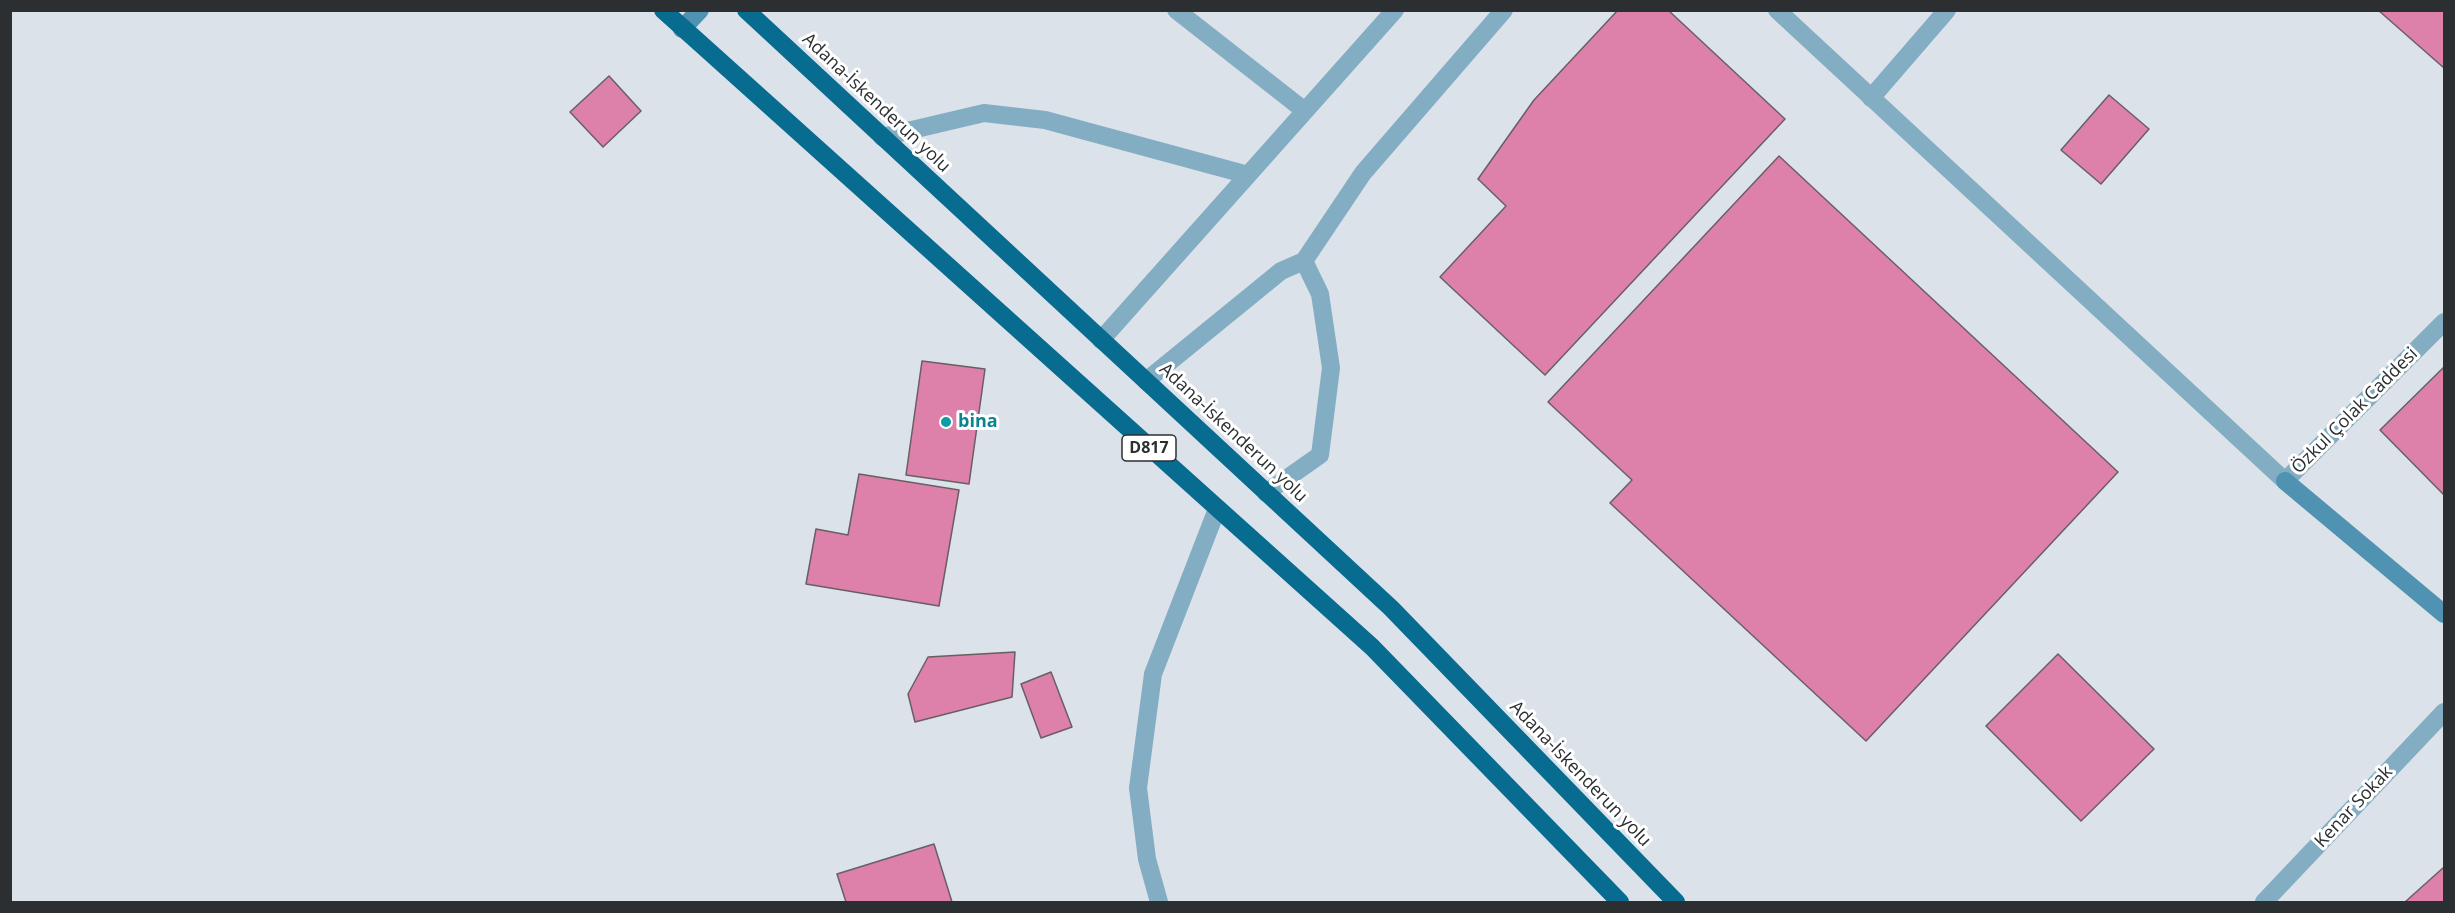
<!DOCTYPE html>
<html>
<head>
<meta charset="utf-8">
<style>
  body { margin:0 }
  #map { position:relative; width:2455px; height:913px; overflow:hidden; background:#dce2e9; font-family:"Open Sans",sans-serif }
  canvas { display:block }
  .frame { position:absolute; inset:0; border:12px solid #2c2f31; pointer-events:none }
</style>
</head>
<body>
<div id="map">
<canvas width="2455" height="913"></canvas>
<div class="frame"></div>
</div>
<script>
const ctx = document.querySelector('canvas').getContext('2d');
ctx.lineJoin = 'round';
function paint(path, color) { ctx.fillStyle = color; ctx.fill(path, 'evenodd'); }
function stroke(path, color, width, dash) { ctx.strokeStyle = color; ctx.lineWidth = width; ctx.lineCap = dash ? 'butt' : 'round'; ctx.setLineDash(dash || []); ctx.stroke(path); }
function write(font, color, halo, rows, align = 'center') {
  ctx.font = font + ' "Open Sans",sans-serif'; ctx.lineWidth = 6; ctx.setLineDash([]); ctx.textBaseline = 'middle'; ctx.strokeStyle = halo; ctx.fillStyle = color; for (const [text, x, y, turn = 0] of rows) {
    ctx.save(); ctx.translate(x, y); ctx.rotate((+turn || 0) * Math.PI / 180); ctx.textAlign = isNaN(turn) ? turn : align; if (halo) ctx.strokeText(text, 0, 0); ctx.fillText(text, 0, 0); ctx.restore();
  }
}
const building = new Path2D(`
  M1618 10H1668L1785 119 1545 375 1440 277 1506 206 1478 179 1534 100Z
  M2378 10H2444V68Z
  M609 76 641 111 603 147 570 112Z
  M2109 95 2149 129 2101 184 2061 150Z
  M1779 156 2118 472 1866 741 1610 503 1632 480 1548 402Z
  M922 361 985 369 969 484 906 475Z
  M2444 367V495L2380 430Z
  M859 474 959 490 939 606 806 584 816 529 848 535Z
  M1015 652 1012 697 915 722 908 694 928 657Z
  M2058 654 2154 749 2081 821 1986 726Z
  M1051 672 1072 727 1041 738 1021 684Z
  M934 844 952 902H846L837 874Z
  M2444 867V902H2405Z`);
const lane = new Path2D(`
  M1871 98 1947 10
  M2285 481 2444 322`);
const street = new Path2D(`
  M1176 10 1305 111
  M1777 10 2285 481
  M882 137 984 113 1045 120 1248 175
  M1101 340 1395 10
  M1146 381 1281 271 1304 261 1363 173 1504 10
  M1266 493 1320 455 1331 368 1320 294 1304 261
  M1159 902 1147 859 1138 788 1153 674 1217 509
  M2264 902 2444 712`);
const secondary = new Path2D(`
  M682 29 700 10
  M2285 481 2444 614`);
const highway = new Path2D(`
  M663 10 1372 647 1620 902
  M746 10 1391 608 1676 902`);
const markers = [
  [946,422,6,"#0f9aa8"]
];
const shields = [
  [1149,448,54]
];
const shieldNames = [
  ["D817",1149,448]
];
const streetNames = [
  ["Adana-İskenderun yolu",876,103,43],
  ["Özkul Çolak Caddesi",2355,411,-45],
  ["Adana-İskenderun yolu",1233,433,43],
  ["Adana-İskenderun yolu",1580,774,46],
  ["Kenar Sokak",2354,807,-47]
];
const cultureNames = [
  ["bina",958,422]
];
paint(building, '#dd81aa');
stroke(building, '#685f62', 1.5);
stroke(lane, '#83adc3', 18);
stroke(street, '#83adc3', 18);
stroke(secondary, '#5092b2', 18);
stroke(highway, '#086b90', 18);
for (const [x, y, r, color] of markers) { const dot = new Path2D(); dot.arc(x, y, r, 0, 2 * Math.PI); ctx.fillStyle = color; ctx.fill(dot); stroke(dot, '#fff', 2); }
for (const [x, y, w] of shields) { const box = new Path2D(); box.roundRect(x - w / 2, y - 13, w, 26, 4.5); ctx.fillStyle = '#fff'; ctx.fill(box); stroke(box, '#2c2f31', 1.5); }
write('bold 16px', '#2c2f31', null, shieldNames);
write('18px', '#2c2f31', '#fff', streetNames);
write('bold 18px', '#0d838f', '#fff', cultureNames, 'left');
</script>
</body>
</html>
